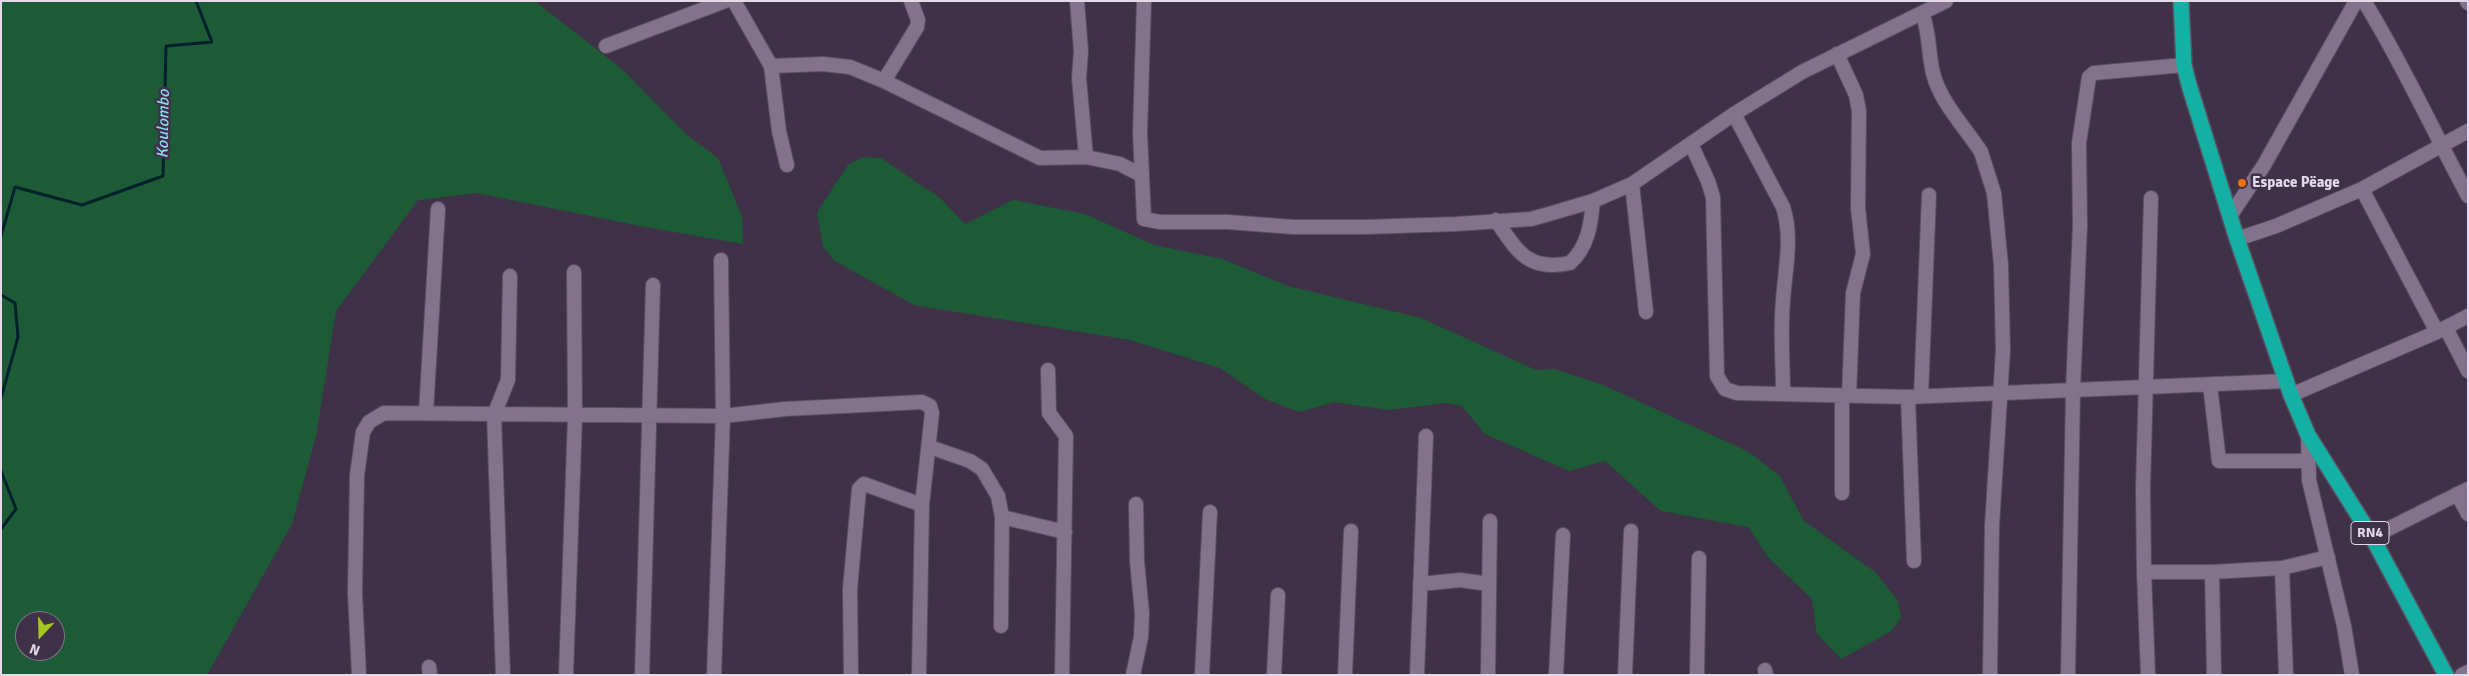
<!DOCTYPE html>
<html>
<head>
<meta charset="utf-8">
<style>
  body { margin:0 }
  #map { position:relative; width:2469px; height:676px; overflow:hidden; background:#3f3148; font-family:Signika,sans-serif }
  canvas { display:block }
  .frame { position:absolute; inset:0; border:2px solid #e2dae8; pointer-events:none }
  .north { position:absolute; left:15px; top:611px; width:50px; height:50px; box-sizing:border-box; background:#3f3148; border:1px solid #807588; border-radius:50%; rotate:201deg; font-size:14px; font-weight:700; line-height:20px; text-align:center; color:#e2dae8 }
  .north::after { content:''; display:block; margin:auto; width:18px; height:22px; background:#a6c821; clip-path:polygon(50% 0,100% 100%,50% 72%,0 100%) }
</style>
</head>
<body>
<div id="map">
<canvas width="2469" height="676"></canvas>
<div class="frame"></div>
<div class="north">N</div>
</div>
<script>
const ctx = document.querySelector('canvas').getContext('2d');
ctx.lineJoin = 'round';
function paint(path, color) { ctx.fillStyle = color; ctx.fill(path, 'evenodd'); }
function stroke(path, color, width, dash) { ctx.strokeStyle = color; ctx.lineWidth = width; ctx.lineCap = dash ? 'butt' : 'round'; ctx.setLineDash(dash || []); ctx.stroke(path); }
function write(font, color, halo, rows, align = 'center') {
  ctx.font = font + ' Signika,sans-serif'; ctx.lineWidth = 5; ctx.setLineDash([]); ctx.textBaseline = 'middle'; ctx.strokeStyle = halo; ctx.fillStyle = color; for (const [text, x, y, turn = 0] of rows) {
    ctx.save(); ctx.translate(x, y); ctx.rotate((+turn || 0) * Math.PI / 180); ctx.textAlign = isNaN(turn) ? turn : align; if (halo) ctx.strokeText(text, 0, 0); ctx.fillText(text, 0, 0); ctx.restore();
  }
}
const green = new Path2D(`
  M1 1H535L623 70 687 135 718 158 742 217 743 244 645 227 476 193 418 200 336 311 316 436 292 524 207 675H1ZM25 621H55V651H25Z
  M863 157 881 158 940 198 965 224 1013 200 1085 214 1154 245 1222 259 1288 286 1421 318 1536 370 1554 369 1603 385 1749 452 1779 475 1804 521 1875 572 1898 601 1901 618 1890 632 1841 659 1817 634 1812 599 1768 557 1748 527 1661 511 1605 461 1569 471 1485 434 1462 406 1444 403 1389 410 1334 402 1299 412 1265 399 1220 368 1130 340 914 305 835 261 823 247 817 212 848 165Z`);
const stream = new Path2D(`
  M1 236 15 187 82 205 163 176 166 46 212 42 196 1
  M1 295 15 303 18 337 1 398
  M1 471 16 509 1 529`);
const minor = new Path2D(`
  M734 1 771 66 779 131 787 165
  M1144 1 1140 133 1144 219 1160 222H1228L1293 227H1365L1456 224 1531 219 1549 214 1593 201 1632 184 1734 114 1802 72 1946 1
  M2364 1C2403 64 2433 131 2468 196
  M2467 1 2468 3
  M1922 13C1930 33 1928 53 1933 73 1940 102 1965 127 1981 152L1994 193 2001 265 2003 350 1992 526 1990 675
  M606 46 725 1
  M1837 54 1856 95 1859 111 1858 208 1863 254 1853 293 1849 396
  M771 66 823 64 850 67 884 81 1040 158 1086 157 1079 78 1081 51 1077 1
  M884 81 917 27 918 20 911 1
  M1734 114 1783 207C1793 238 1785 269 1783 301 1780 332 1783 363 1783 393
  M1691 144 1708 181 1713 197 1717 376 1725 389 1737 393 1908 397 2287 381
  M1086 157 1120 164 1141 175
  M1632 184 1646 312
  M2362 189 2437 332
  M2151 198 2143 488 2144 572H2212L2282 568
  M2230 216 2264 165 2356 1
  M1496 220C1517 251 1528 272 1570 263 1588 247 1591 224 1593 201
  M2237 239 2276 226 2362 189 2468 131
  M2446 328 2468 371
  M1048 370 1049 413 1066 436 1062 675
  M2210 385 2219 461H2308
  M2291 395 2437 332 2468 316
  M1921 396 1929 195
  M1908 397 1914 561
  M426 413 438 209
  M2308 435 2309 480 2344 626 2352 675
  M930 447 970 461 982 469 998 496 1002 517 1001 626
  M1842 493V396
  M2457 494 2468 514
  M1002 517 1065 532
  M2372 537 2468 489
  M2144 572 2148 675
  M2212 572 2214 675
  M1420 584 1460 580 1489 584
  M429 667 430 675
  M1765 670 1766 675
  M359 675 355 593 357 475 363 432 369 422 384 413 723 416 785 409 922 402 930 406 932 413 922 505 919 675
  M503 675 494 415 508 380 510 276
  M566 675 575 416 574 272
  M642 675 653 285
  M714 675 723 416 721 260
  M851 675 850 589 859 489 864 484 922 505
  M1133 675 1141 637 1142 613 1137 561 1136 504
  M1202 675 1210 512
  M1274 675 1278 595
  M1345 675 1351 531
  M1417 675 1426 436
  M1488 675 1490 521
  M1556 675 1563 535
  M1625 675 1631 531
  M1697 675 1699 558
  M2068 675 2073 390 2080 225 2079 143 2089 77 2094 73 2184 65
  M2286 675 2282 568 2328 557
  M2462 675 2468 672`);
const highway = new Path2D(`
  M2181 1 2184 65 2189 85 2237 239 2291 395 2308 435 2372 537 2446 675`);
const markers = [
  [2242,183,5,"#e8710a"]
];
const shields = [
  [2370,533,38]
];
const shieldNames = [
  ["RN4",2370,533]
];
const poiNames = [
  ["Espace Pëage",2252,183]
];
const waterNames = [
  ["Koulombo",164,124,-89]
];
paint(green, '#1d5b37');
stroke(stream, '#00222d', 3);
stroke(minor, '#5b4f62', 16);
stroke(highway, '#5b4f62', 18);
stroke(minor, '#82728c', 14);
stroke(highway, '#15b0a4', 15);
for (const [x, y, r, color] of markers) { const dot = new Path2D(); dot.arc(x, y, r, 0, 2 * Math.PI); ctx.fillStyle = color; ctx.fill(dot); stroke(dot, '#3f3148', 2); }
for (const [x, y, w] of shields) { const box = new Path2D(); box.roundRect(x - w / 2, y - 11.5, w, 23, 4); ctx.fillStyle = '#3f3148'; ctx.fill(box); stroke(box, '#e2dae8', 1); }
write('bold 14px', '#e2dae8', null, shieldNames);
write('bold 15px', '#e2dae8', '#3f3148', poiNames, 'left');
write('italic 16px', '#88d7f4', '#3f3148', waterNames);
</script>
</body>
</html>
